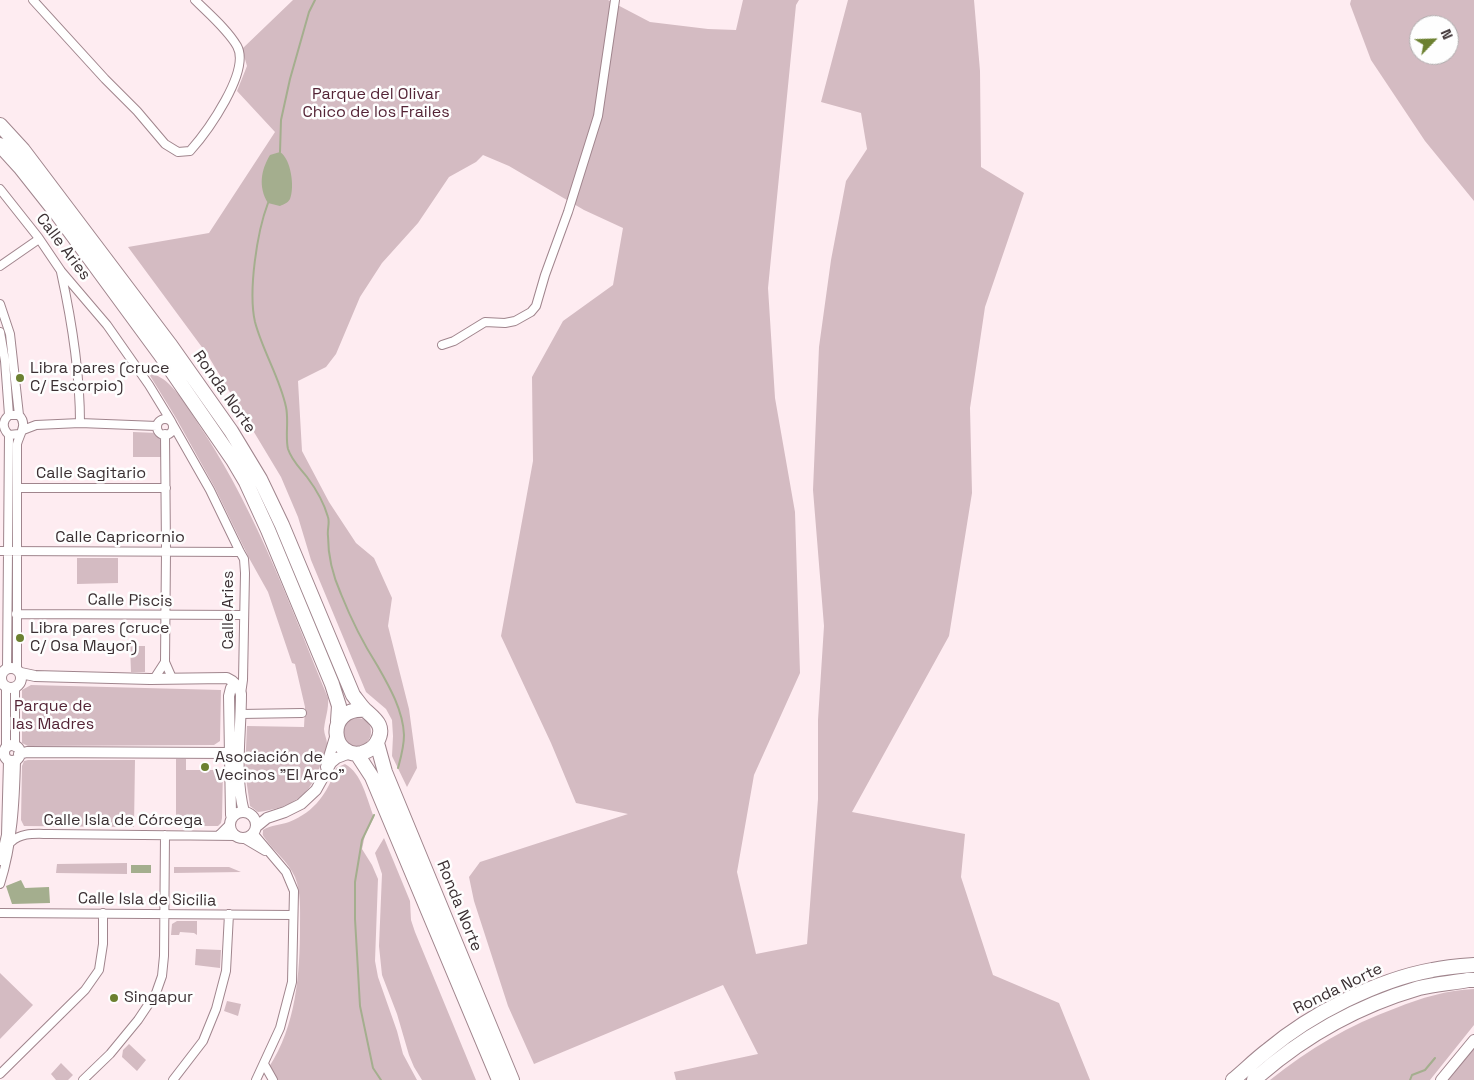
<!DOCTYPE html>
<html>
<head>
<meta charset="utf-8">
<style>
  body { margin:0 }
  #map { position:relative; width:1474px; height:1080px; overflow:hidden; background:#feecf1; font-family:"Space Grotesk",sans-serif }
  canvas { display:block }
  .north { position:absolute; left:1409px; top:15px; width:50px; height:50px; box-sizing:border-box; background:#fefefe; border:1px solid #b0acad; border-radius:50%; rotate:66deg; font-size:14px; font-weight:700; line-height:20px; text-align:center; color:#3b3033 }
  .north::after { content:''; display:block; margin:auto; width:18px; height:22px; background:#6c8030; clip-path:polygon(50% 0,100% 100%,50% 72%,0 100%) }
</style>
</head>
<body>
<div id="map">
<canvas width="1474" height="1080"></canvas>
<div class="north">N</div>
</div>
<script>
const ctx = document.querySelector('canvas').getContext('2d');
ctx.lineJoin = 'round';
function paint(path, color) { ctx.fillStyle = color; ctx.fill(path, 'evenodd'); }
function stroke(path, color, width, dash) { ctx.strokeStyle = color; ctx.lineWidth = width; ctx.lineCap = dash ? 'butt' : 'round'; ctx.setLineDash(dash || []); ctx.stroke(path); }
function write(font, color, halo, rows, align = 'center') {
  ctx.font = font + ' "Space Grotesk",sans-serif'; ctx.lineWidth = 5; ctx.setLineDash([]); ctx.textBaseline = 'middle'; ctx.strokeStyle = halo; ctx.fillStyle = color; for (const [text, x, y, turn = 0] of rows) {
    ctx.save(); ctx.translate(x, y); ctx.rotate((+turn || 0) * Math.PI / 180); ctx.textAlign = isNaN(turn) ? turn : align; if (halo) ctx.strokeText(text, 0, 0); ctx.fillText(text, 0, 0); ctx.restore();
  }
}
const green = new Path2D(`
  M293 0H608L650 22 708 29 736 30 743 0H799L796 5 768 288 775 398 795 512 800 673 754 775 737 872 756 954 807 944 818 799V720L824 626 813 490 819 347 831 260 846 181 867 149 861 113 821 102 848 0H974L980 71 981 167 1024 193 985 307 970 408 972 493 949 636 852 812 965 834 961 877 993 975 1059 1003 1090 1080H676L674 1072 758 1054 723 985 534 1064 508 1006 474 901 469 877 480 862 628 814 576 803 551 743 501 636 533 461 532 377 563 321 613 285 623 228 584 210 509 166 483 155 476 162 449 177 418 223 382 263 360 297 336 354 326 367 298 381 302 451 329 502 356 543 374 558 392 598 388 626 409 709 417 768 407 787 392 756 393 736 392 720 386 709 366 692 311 560 298 517 281 477 207 354 128 247 209 233 275 132 237 91 247 66 242 49Z
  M1351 0H1474V201L1425 141 1371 60 1350 4ZM1419 25H1449V55H1419Z
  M151 372C157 376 165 379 170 385 184 399 194 418 205 434 258 516 291 608 328 698 329 709 325 718 324 729 324 734 327 739 327 744 327 750 323 757 321 763 311 796 291 808 258 812L250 806 245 771 247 726 304 727 305 707 295 664 292 663 268 592 249 558 215 488 176 418 149 374Z
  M133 432 157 433 161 439V457H133Z
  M77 558H118V583L77 584Z
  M130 646H145V672H131Z
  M31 685 221 690 220 741 214 745 28 746 22 743V690Z
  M343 732a14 14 0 1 1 28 0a14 14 0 1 1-28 0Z
  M176 759H186V770H223L222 818 221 823 218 826H176Z
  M28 760H135L134 827 24 826 21 820 22 766 24 761Z
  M345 764C362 773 367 800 374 817L365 835 362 849 372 865 378 879 375 961 378 977 397 1031 403 1054 417 1080H276L269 1067C296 1026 300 974 300 926 300 909 301 892 295 877 287 860 274 852 264 837 262 834 263 834 263 830 271 825 281 825 289 822 315 812 328 792 336 768Z
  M384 838 410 901 411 920 415 932 476 1080H422L414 1067 409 1055 397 1014 382 975 379 946 382 874 375 853Z
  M127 863V874L56 873 57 864Z
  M174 867H229L241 872 174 873Z
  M177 921H197V935L194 933 180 932 179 935H171L172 924Z
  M196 949 221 950 220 968 195 965Z
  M0 973 33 1005 0 1039Z
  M1474 989V1025L1430 1080H1270C1309 1049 1349 1025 1396 1008 1421 998 1447 990 1474 989Z
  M227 1001 241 1004 238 1016 224 1011Z
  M129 1044 146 1060 137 1071 122 1057 123 1050Z
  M1474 1046V1080H1447Z
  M61 1063 73 1075 68 1080H56L51 1074Z`);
const water = new Path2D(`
  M280 152C291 159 295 187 290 199 288 203 284 204 280 206L268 203C258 187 261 170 270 155Z
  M131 865H151V873H131Z
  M21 880 25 888 49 887 50 903 12 904 6 886Z`);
const stream = new Path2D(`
  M280 152 281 120 290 79 309 12 315 0
  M268 203C257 232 248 291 255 322 263 352 280 378 286 407 289 421 285 436 288 449 292 461 300 468 307 477 316 489 324 503 328 517 330 523 327 529 328 536 328 555 333 576 341 594 351 619 363 643 377 665 389 686 403 710 404 735 404 747 401 757 398 768
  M374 815 362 840 355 882V919L360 1006 373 1068 381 1080
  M1410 1080 1412 1075 1425 1070 1435 1058`);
const street = new Path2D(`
  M33 0 105 79 137 111 165 144 178 152 190 151C207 132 251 71 237 46 227 29 209 14 195 0
  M0 189 38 237 61 271 107 325 149 385 171 421
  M0 266 39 239
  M61 272C72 322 80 372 80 423
  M0 304 10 334 19 415
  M0 332 5 361 9 415
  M442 345 454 341 485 322 505 323 515 321 531 312 536 306 545 275 568 212 598 116 615 0
  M157 427a8 8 0 1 1 16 0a8 8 0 1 1-16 0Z
  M173 425 210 490 240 552 244 559 245 573 243 680 241 694
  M23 430 36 425 80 423 157 426
  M165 434 166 551 165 662 172 678
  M17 488H166
  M0 551 240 552
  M16 614 244 615
  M7 668 9 435
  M17 669V444C20 433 28 424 19 415H9C2 421 2 428 9 435L19 434
  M154 679 165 662
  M6 687V748
  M15 688V747
  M241 714 302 713
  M253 833 286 872 294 891 292 982 280 1028 256 1080
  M219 835 230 824
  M243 838 265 851
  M11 842C22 832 35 834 50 834L237 836
  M0 861 6 835 8 761
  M0 884C13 843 15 802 16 760
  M0 913 293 915
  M264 1064 273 1080
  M0 1074 85 990 99 970 103 944V913
  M83 1080 110 1054 138 1020 156 993 162 976 164 956 165 835
  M173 1080 203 1041 216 1009 226 971 229 914`);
const secondary = new Path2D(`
  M1 678a10 10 0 1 1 20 0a10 10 0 1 1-20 0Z
  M21 673 35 676 150 679 227 678C234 681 239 687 241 694 241 734 234 774 244 812
  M4 753a8 8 0 1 1 16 0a8 8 0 1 1-16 0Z
  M19 754 27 752 230 753
  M326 767 336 734
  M230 825a13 13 0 1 1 26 0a13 13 0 1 1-26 0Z
  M233 817 231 815 229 696 231 688 236 685
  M256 827 267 818 285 812 301 804 316 790 331 763 337 758 350 753
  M1441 1080 1474 1040`);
const highway = new Path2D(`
  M0 125 23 150 171 346 231 431 260 479 282 525 353 695C357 700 361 706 365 710 375 719 386 726 377 742 374 748 368 751 362 753 331 760 324 707 365 710
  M0 145 20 167 58 215 160 354 233 460 246 482 268 530 332 684 339 706 338 721
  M377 743 385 772 512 1080
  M357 754 372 777 499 1080
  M1233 1080C1245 1070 1256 1059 1268 1050 1311 1014 1377 980 1432 970 1446 967 1460 966 1474 965
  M1254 1080C1302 1037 1357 1006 1419 988 1435 984 1452 983 1468 980H1474`);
const markers = [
  [20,378,5,"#6c8030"],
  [20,638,5,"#6c8030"],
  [205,767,5,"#6c8030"],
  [114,998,5,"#6c8030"]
];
const parkNames = [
  ["Parque del Olivar",376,95],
  ["Chico de los Frailes",376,113],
  ["Parque de",53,707],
  ["las Madres",53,725]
];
const streetNames = [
  ["Calle Aries",63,247,53],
  ["Ronda Norte",224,392,55],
  ["Calle Sagitario",91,474],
  ["Calle Capricornio",120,538],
  ["Calle Piscis",130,601,1],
  ["Calle Aries",229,610,-90],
  ["Calle Isla de Córcega",123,821],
  ["Calle Isla de Sicilia",147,900,1],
  ["Ronda Norte",459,906,68],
  ["Ronda Norte",1338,989,-26]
];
const poiNames = [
  ["Libra pares (cruce",30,369],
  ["C/ Escorpio)",30,387],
  ["Libra pares (cruce",30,629],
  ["C/ Osa Mayor)",30,647],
  ["Asociación de",215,758],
  ["Vecinos \"El Arco\"",215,776],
  ["Singapur",124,998]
];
paint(green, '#d4bbc2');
paint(water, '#a4ae8e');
stroke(stream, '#a4ae8e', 2);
stroke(street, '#a0858d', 10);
stroke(secondary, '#a0858d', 12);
stroke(highway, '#a0858d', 16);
stroke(street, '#fff', 8);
stroke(secondary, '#fff', 10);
stroke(highway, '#fff', 14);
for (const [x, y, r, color] of markers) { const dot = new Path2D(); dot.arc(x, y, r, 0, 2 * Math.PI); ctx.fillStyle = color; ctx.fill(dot); stroke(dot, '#fefefe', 2); }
write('16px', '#542436', '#fefefe', parkNames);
write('16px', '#3b3033', '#fefefe', streetNames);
write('16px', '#3b3033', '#fefefe', poiNames, 'left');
</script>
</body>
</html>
